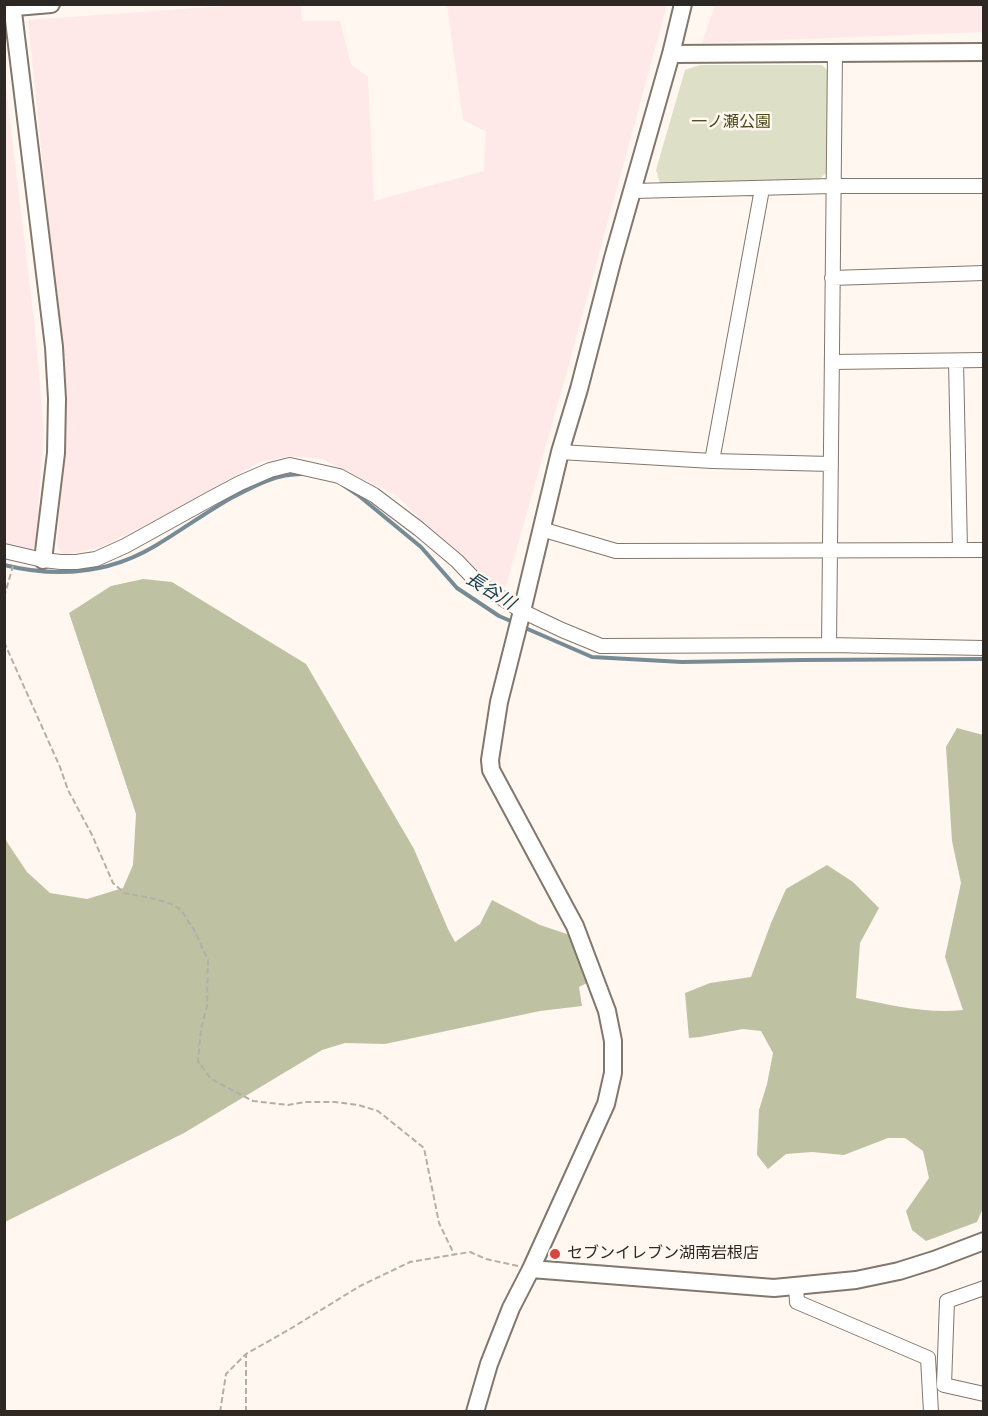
<!DOCTYPE html>
<html>
<head>
<meta charset="utf-8">
<style>
  body { margin:0 }
  #map { position:relative; width:988px; height:1416px; overflow:hidden; background:#fff7f0; font-family:"Sofia Sans Condensed",sans-serif }
  canvas { display:block }
  .frame { position:absolute; inset:0; border:6px solid #2d2824; pointer-events:none }
</style>
</head>
<body>
<div id="map">
<canvas width="988" height="1416"></canvas>
<div class="frame"></div>
</div>
<script>
const ctx = document.querySelector('canvas').getContext('2d');
ctx.lineJoin = 'round';
function paint(path, color) { ctx.fillStyle = color; ctx.fill(path, 'evenodd'); }
function stroke(path, color, width, dash) { ctx.strokeStyle = color; ctx.lineWidth = width; ctx.lineCap = dash ? 'butt' : 'round'; ctx.setLineDash(dash || []); ctx.stroke(path); }
function write(font, color, halo, rows, align = 'center') {
  ctx.font = font + ' "Sofia Sans Condensed","Noto Sans JP",sans-serif'; ctx.lineWidth = 5; ctx.setLineDash([]); ctx.textBaseline = 'middle'; ctx.strokeStyle = halo; ctx.fillStyle = color; for (const [text, x, y, turn = 0] of rows) {
    ctx.save(); ctx.translate(x, y); ctx.rotate((+turn || 0) * Math.PI / 180); ctx.textAlign = isNaN(turn) ? turn : align; if (halo) ctx.strokeText(text, 0, 0); ctx.fillText(text, 0, 0); ctx.restore();
  }
}
const industrial = new Path2D(`
  M301 4 302 21H340L351 64 368 77 374 201 484 171 486 131 463 120 447 5H667L566 375 506 586 498 590 483 581 396 495 322 459 291 456 260 462 153 521 101 547 63 555 57 546 64 447 61 344 28 20 240 5Z
  M715 5H983V32L702 43Z
  M4 70 35 329 44 431 35 547 23 554 4 547Z`);
const green = new Path2D(`
  M700 65H822L827 70 828 171 820 179 660 183 656 170 685 70Z`);
const forest = new Path2D(`
  M143 579 172 582 306 664 414 849 448 929 455 942 480 924 492 900 540 925 576 937 587 983 579 987 582 1006 540 1011 385 1044 345 1043 322 1050 184 1133 5 1222 4 835 7 842 27 872 50 893 87 899 123 888 133 865 136 814 69 613 111 586Z
  M957 728 983 735V1208L977 1222 926 1241 912 1230 906 1211 929 1178 923 1151 905 1138H888L844 1155 812 1152 786 1154 768 1169 757 1155 759 1110 767 1084 773 1053 761 1031 743 1029 700 1037 689 1038 685 993 710 983 751 977 771 923 786 889 827 865 853 882 879 908 860 943 856 998C891 1005 927 1014 963 1010L945 957 961 883 952 841 946 747Z`);
const stream = new Path2D(`
  M343 485 358 495 421 547 457 588 499 616 513 622
  M4 565C57 578 108 574 155 546 182 530 206 512 233 497 256 485 276 474 302 474
  M523 627 592 657 682 662 802 660 984 659`);
const path = new Path2D(`
  M4 597 13 566
  M4 642 60 767 68 790 92 835 113 883 124 893 151 898 172 904 181 910 195 932 208 960 207 1006 201 1029 198 1061 211 1079 253 1101 288 1105 306 1102H335L358 1105 378 1111 424 1148 439 1223 454 1254
  M4 1396 5 1412
  M220 1412 226 1374 246 1354 290 1329 360 1286 410 1262 470 1252 486 1259 518 1266
  M246 1412V1354`);
const minor = new Path2D(`
  M633 191 833 186H984
  M832 278 984 273
  M956 361 960 550
  M832 362 984 360
  M560 452 712 461 831 464
  M712 461 762 189
  M541 529 616 551 984 550
  M4 551 43 560 61 562H76L96 559 125 546 210 499 240 483 270 470 290 465 339 476 374 495 419 529 457 561 478 583 522 611 562 630 601 646 829 645 984 648
  M829 645 835 53
  M796 1286 797 1302 928 1358 931 1412
  M984 1288 947 1301 944 1385 984 1394`);
const tertiary = new Path2D(`
  M12 4 54 347 57 399 56 453 43 560
  M4 8 51 4
  M671 54 984 52
  M531 1269 774 1288 856 1280 899 1271 934 1260 984 1241
  M475 1412 489 1364 511 1308 531 1269 606 1104 613 1073V1041L607 1011 575 926 491 770 490 760 499 702 522 611 560 452 579 389 613 258 671 54 683 4`);
const markers = [
  [555,1254,6,"#d54643"]
];
const parkNames = [
  ["一ノ瀬公園",731,123]
];
const poiNames = [
  ["セブンイレブン湖南岩根店",567,1254]
];
const waterNames = [
  ["長谷川",490,592,32]
];
paint(industrial, '#fee9e8');
paint(green, '#dde0c6');
paint(forest, '#bec2a2');
stroke(stream, '#768b96', 4);
stroke(minor, '#82776d', 16);
stroke(tertiary, '#82776d', 20);
stroke(path, '#b5aea8', 2, [6, 3]);
stroke(minor, '#fff', 14);
stroke(tertiary, '#fff', 16);
for (const [x, y, r, color] of markers) { const dot = new Path2D(); dot.arc(x, y, r, 0, 2 * Math.PI); ctx.fillStyle = color; ctx.fill(dot); stroke(dot, '#fff7f0', 2); }
write('16px', '#474a16', '#fff7f0', parkNames);
write('16px', '#2d2824', '#fff7f0', poiNames, 'left');
write('italic 18px', '#133e52', '#fff7f0', waterNames);
</script>
</body>
</html>
